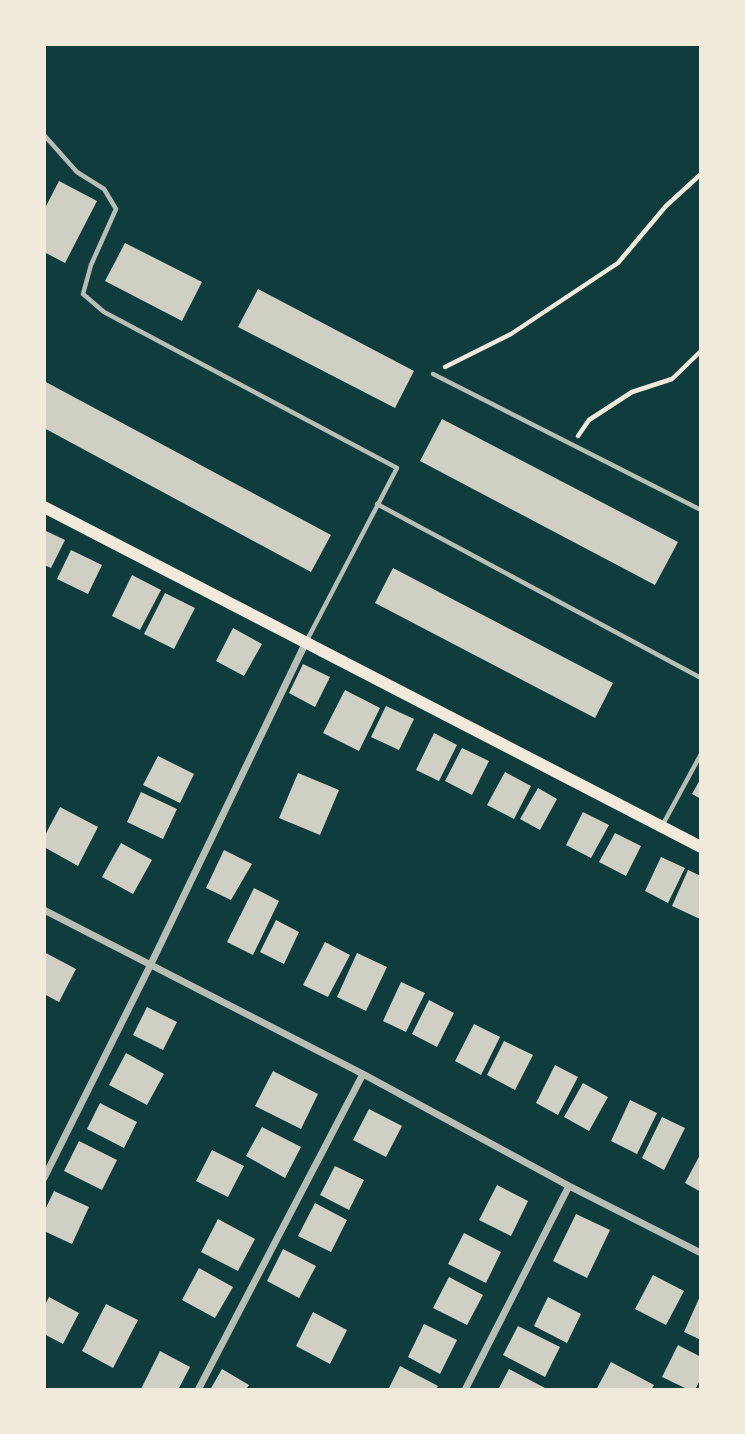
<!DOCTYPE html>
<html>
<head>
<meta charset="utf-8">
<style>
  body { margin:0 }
  #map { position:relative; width:745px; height:1434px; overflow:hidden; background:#0f3d3e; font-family:Overpass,sans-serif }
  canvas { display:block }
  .frame { position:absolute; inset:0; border:46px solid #f1e9da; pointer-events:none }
</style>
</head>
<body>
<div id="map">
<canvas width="745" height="1434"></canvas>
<div class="frame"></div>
</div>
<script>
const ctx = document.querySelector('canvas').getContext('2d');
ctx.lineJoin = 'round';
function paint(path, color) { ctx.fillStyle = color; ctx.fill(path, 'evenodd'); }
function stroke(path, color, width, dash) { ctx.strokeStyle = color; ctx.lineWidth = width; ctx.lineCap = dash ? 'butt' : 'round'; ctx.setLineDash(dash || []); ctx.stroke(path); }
const building = new Path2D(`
  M59 181 97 201 65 263 44 252V210Z
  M125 243 202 282 182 321 105 281Z
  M258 289 414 371 395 408 238 327Z
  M44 381 331 535 311 572 44 428Z
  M442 419 678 542 655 585 420 461Z
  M44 530 65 540 51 568 44 565Z
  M71 550 102 565 88 594 57 579Z
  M393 568 613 683 595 718 375 603Z
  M132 575 161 590 140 630 112 616Z
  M165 593 195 608 174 649 144 634Z
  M233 628 262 644 244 676 216 661Z
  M303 664 330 677 315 707 289 693Z
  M345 690 380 708 359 751 323 733Z
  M386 706 414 719 399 750 371 737Z
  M434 733 457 745 439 781 416 770Z
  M462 748 489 761 472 795 445 781Z
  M158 756 194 774 180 803 143 785Z
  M505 772 531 786 514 819 487 805Z
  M298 773 339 790 320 835 279 818Z
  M701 778V799L692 794Z
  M538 788 557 799 540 830 520 819Z
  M141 792 177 809 163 839 127 822Z
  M60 807 98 827 78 866 44 847V837Z
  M583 812 609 825 591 858 566 845Z
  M615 833 641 846 626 876 599 862Z
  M121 843 152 860 133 894 102 877Z
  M224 850 252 864 231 900 206 888Z
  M661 857 685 868 668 903 645 891Z
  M688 870 701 876 700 919 672 906Z
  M254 888 279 901 253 955 227 942Z
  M276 920 299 932 284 964 260 952Z
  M325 942 350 955 328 997 303 985Z
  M44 952 76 969 59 1002 44 994Z
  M357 953 387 967 366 1011 337 997Z
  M401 982 425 993 406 1032 383 1021Z
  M429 1000 454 1013 437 1047 412 1034Z
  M147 1007 177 1022 163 1050 133 1035Z
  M474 1024 500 1037 481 1075 455 1061Z
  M504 1041 533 1055 515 1090 487 1075Z
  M126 1053 164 1074 147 1105 109 1085Z
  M555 1065 578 1077 558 1115 536 1103Z
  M273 1071 318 1094 301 1129 255 1106Z
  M583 1083 608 1097 589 1131 564 1117Z
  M630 1100 657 1113 637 1154 611 1141Z
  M100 1103 137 1122 124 1148 87 1129Z
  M369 1109 402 1126 386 1157 353 1140Z
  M662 1117 685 1128 664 1170 642 1158Z
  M262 1127 301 1147 285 1178 246 1156Z
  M79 1141 117 1160 102 1190 64 1171Z
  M212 1150 244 1166 228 1197 196 1181Z
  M701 1153V1192L685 1183Z
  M335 1166 364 1180 349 1210 320 1195Z
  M497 1185 528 1201 511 1236 479 1220Z
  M54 1191 89 1207 72 1244 44 1231V1212Z
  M315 1203 347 1220 331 1252 298 1236Z
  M576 1214 610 1230 587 1278 553 1261Z
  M218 1219 255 1239 238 1271 201 1252Z
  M464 1233 501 1252 486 1283 448 1264Z
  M283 1249 316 1266 299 1298 267 1281Z
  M199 1268 233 1287 215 1318 182 1300Z
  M653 1275 684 1291 666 1325 635 1309Z
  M449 1277 483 1295 467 1325 433 1308Z
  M701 1294V1340L684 1332Z
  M49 1297 79 1313 63 1344 44 1334V1307Z
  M548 1297 581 1314 567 1343 534 1326Z
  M106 1304 138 1320 113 1368 82 1351Z
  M313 1312 347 1330 330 1364 296 1346Z
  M424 1324 457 1340 440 1374 408 1357Z
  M518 1326 560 1347 545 1377 503 1355Z
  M678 1345 701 1357V1378L695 1390H689L662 1377Z
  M160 1351 190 1367 178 1390 141 1389Z
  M611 1362 654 1385 651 1390H596Z
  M400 1366 438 1386 435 1390H388Z
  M222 1369 249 1385 246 1390H210Z
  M509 1369 545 1388 544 1390H498Z`);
const path = new Path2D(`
  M445 367 511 334 618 263 666 206 701 174
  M578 436 589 420 632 392 672 379 701 351`);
const service = new Path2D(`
  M44 135 77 172 104 189 116 209 91 265 83 294 104 312 397 468 306 642
  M433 374 701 510
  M377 504 701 678
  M662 826 701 754`);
const minor = new Path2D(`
  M44 910 363 1074 569 1186 701 1253
  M44 1178 150 966 306 642
  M198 1390 363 1074
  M465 1390 569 1186`);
const secondary = new Path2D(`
  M44 507 701 847`);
paint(building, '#cfcfc3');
stroke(path, '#f1e9da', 4.5);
stroke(service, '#b8beb3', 4.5);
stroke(minor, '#b8beb3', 7);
stroke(secondary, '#f1e9da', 12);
</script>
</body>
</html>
